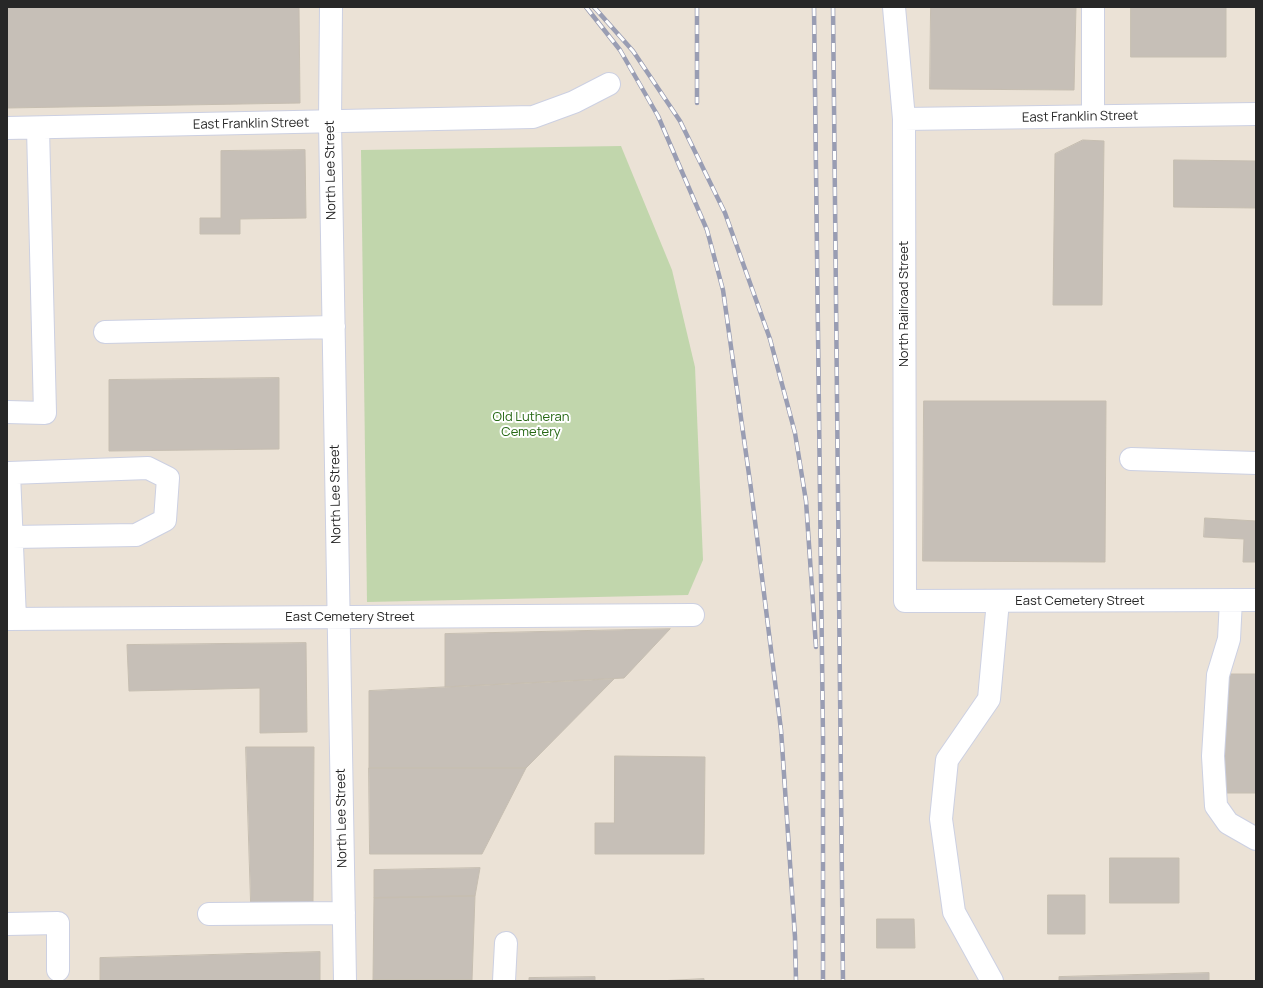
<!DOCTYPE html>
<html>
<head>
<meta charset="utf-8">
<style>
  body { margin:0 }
  #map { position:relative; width:1263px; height:988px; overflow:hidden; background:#ebe2d6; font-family:Manrope,sans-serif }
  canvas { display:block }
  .frame { position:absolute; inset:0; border:8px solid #272727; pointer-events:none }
</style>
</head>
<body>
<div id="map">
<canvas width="1263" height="988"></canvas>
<div class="frame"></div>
</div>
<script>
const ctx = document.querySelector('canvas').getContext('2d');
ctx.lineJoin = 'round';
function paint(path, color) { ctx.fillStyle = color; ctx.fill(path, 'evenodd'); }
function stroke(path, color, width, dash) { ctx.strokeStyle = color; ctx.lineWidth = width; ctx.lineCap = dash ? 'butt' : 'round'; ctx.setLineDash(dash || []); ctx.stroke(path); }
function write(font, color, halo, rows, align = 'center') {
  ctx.font = font + ' Manrope,sans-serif'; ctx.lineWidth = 4; ctx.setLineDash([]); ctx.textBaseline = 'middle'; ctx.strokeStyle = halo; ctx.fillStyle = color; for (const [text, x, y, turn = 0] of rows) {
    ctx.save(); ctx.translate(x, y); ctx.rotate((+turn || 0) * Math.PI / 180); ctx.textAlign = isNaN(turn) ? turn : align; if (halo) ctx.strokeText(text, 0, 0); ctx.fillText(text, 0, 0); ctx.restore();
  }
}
const cemetery = new Path2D(`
  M621 146 672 270 695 367 703 560 688 595 367 602 361 150Z`);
const building = new Path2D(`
  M7 7H299L300 103 7 108Z
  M931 7H1076L1074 90 930 89Z
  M1131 7H1226V57H1131Z
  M1083 140 1104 141 1102 305H1053L1055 154Z
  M305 150 306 218 240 219V234H200V218H221V151Z
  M1174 160 1256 161V208L1174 207Z
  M279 378V449L109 451V380Z
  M924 401H1106L1105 562 923 561Z
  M1205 518 1256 521V562H1243L1244 539 1204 537Z
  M670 629 624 678 445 687V634Z
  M306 643 307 732 260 733V688L129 691 127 645Z
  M1224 674H1256V793H1224Z
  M614 679 526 768H369V691Z
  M246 747H314L313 903H251Z
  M615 756 705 757 704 854H595V823H614Z
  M369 768H526L482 854H370Z
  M1110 858H1179V903H1110Z
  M480 868 475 896 374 898V870Z
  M1048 895H1085V934H1048Z
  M475 896 472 980H373L374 898Z
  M877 919H914L915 948H877Z
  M320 952V981H100V958Z
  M1209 973V981H1059V977Z
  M595 977V981H529V978Z
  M704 979V981H658Z
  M373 980H472V981H373Z`);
const minor = new Path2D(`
  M331 7 330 122 345 981
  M894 7 904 119 905 601 1256 600
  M1093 7V116
  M904 119 1256 114
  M7 128 533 117 574 102 609 84
  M105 332 334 327
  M7 412 45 413 38 128
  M1131 459 1256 463
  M7 473H9L15 619
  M9 473 148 468 168 478 165 520 136 535 12 537
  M1231 600 1229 639 1218 675 1213 756 1216 806 1228 823 1256 839
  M7 619 693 615
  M209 914 344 913
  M7 924 58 923V970
  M504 981 506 943
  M992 981 954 912 941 819 947 760 989 699 998 601`);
const rail = new Path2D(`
  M586 7 620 50 658 116 707 230 723 290 751 489 781 730 795 937 796 981
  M594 7 633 51 680 121 725 213 770 339 795 433 806 501 816 647
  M697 7V103
  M814 7 823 738V981
  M833 7 843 981`);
const streetNames = [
  ["East Franklin Street",1080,117,-1],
  ["East Franklin Street",251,124,-1],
  ["North Lee Street",331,170,-91],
  ["North Railroad Street",904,304,-90],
  ["North Lee Street",336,494,-91],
  ["East Cemetery Street",1080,601],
  ["East Cemetery Street",350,617],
  ["North Lee Street",342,818,-91]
];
const parkNames = [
  ["Old Lutheran",531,417],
  ["Cemetery",531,432]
];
paint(cemetery, '#c1d6ac');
paint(building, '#c6bfb7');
stroke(building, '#c6beb1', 1);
stroke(minor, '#ccd0e2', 24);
stroke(minor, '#fff', 22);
stroke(rail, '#999db3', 4.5);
stroke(rail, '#fff', 3, [9]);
write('13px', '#272727', '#fff', streetNames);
write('13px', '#256713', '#fff', parkNames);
</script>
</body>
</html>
